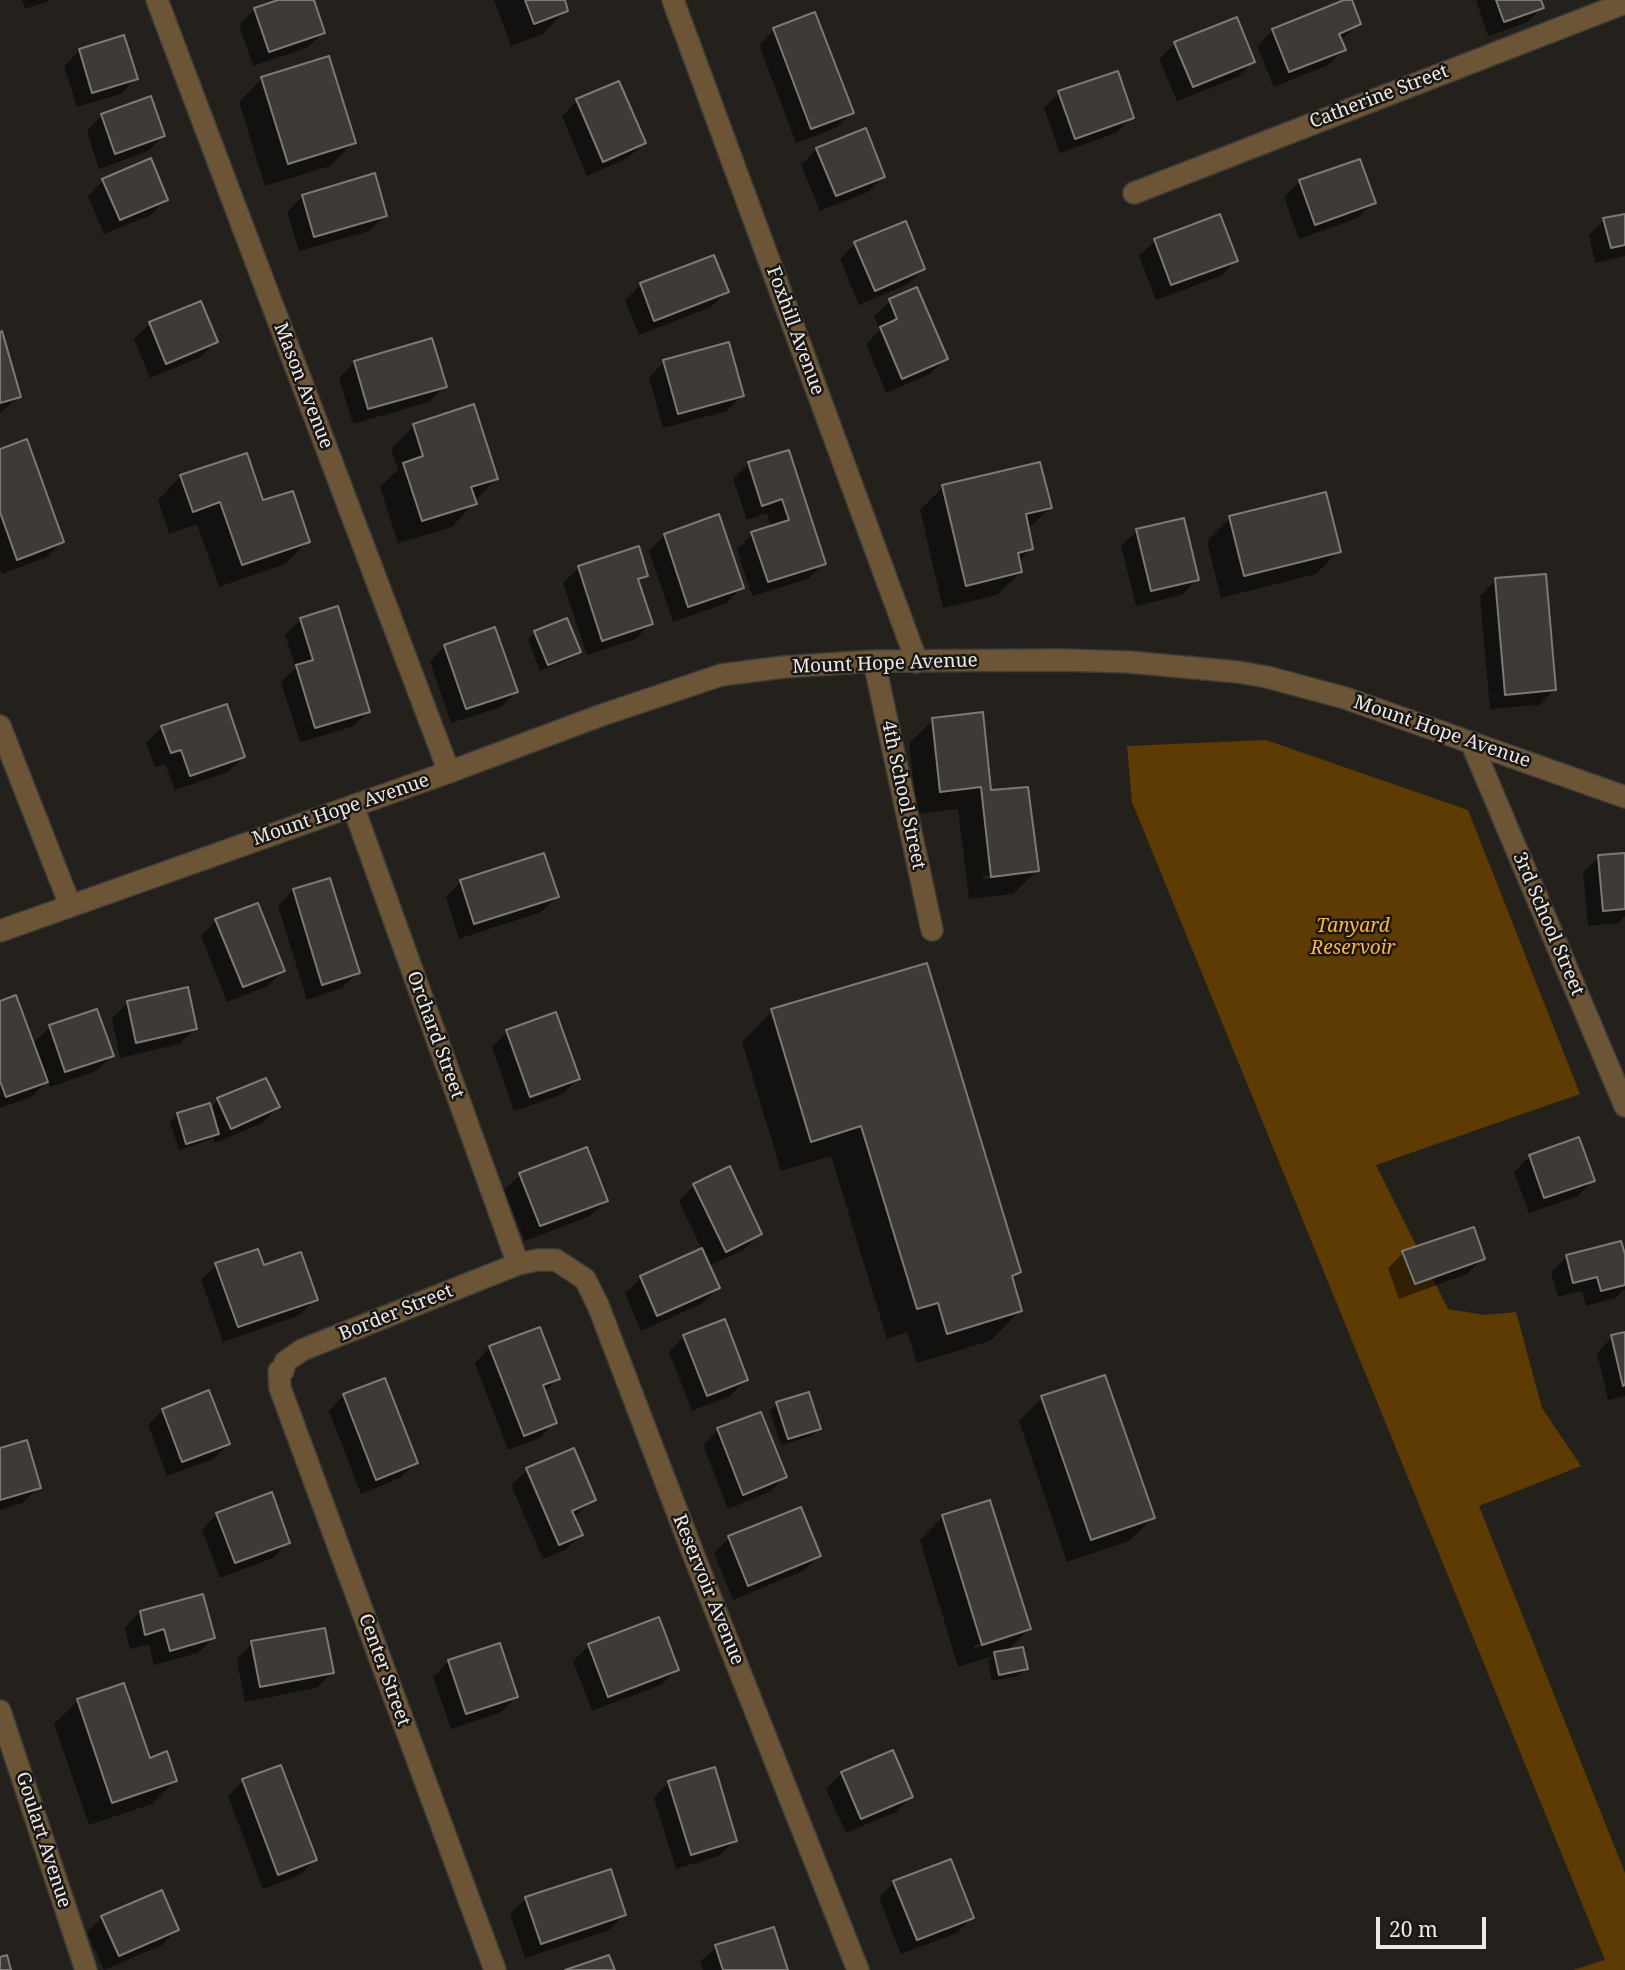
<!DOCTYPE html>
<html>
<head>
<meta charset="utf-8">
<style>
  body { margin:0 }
  #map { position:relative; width:1625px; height:1970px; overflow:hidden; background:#24211d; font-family:"Noto Serif",serif }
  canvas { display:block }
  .scale { position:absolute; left:1376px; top:1917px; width:110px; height:32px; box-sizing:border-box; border:4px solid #eceae8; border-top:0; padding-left:9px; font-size:21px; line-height:24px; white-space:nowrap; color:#eceae8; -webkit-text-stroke:5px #1a1714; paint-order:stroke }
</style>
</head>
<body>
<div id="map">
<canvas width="1625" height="1970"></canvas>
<div class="scale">20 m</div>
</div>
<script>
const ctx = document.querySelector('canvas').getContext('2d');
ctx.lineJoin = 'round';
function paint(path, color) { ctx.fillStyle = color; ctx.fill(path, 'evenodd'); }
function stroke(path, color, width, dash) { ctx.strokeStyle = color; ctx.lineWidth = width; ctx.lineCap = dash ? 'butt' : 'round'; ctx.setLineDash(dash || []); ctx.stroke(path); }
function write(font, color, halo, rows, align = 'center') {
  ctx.font = font + ' "Noto Serif",serif'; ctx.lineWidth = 5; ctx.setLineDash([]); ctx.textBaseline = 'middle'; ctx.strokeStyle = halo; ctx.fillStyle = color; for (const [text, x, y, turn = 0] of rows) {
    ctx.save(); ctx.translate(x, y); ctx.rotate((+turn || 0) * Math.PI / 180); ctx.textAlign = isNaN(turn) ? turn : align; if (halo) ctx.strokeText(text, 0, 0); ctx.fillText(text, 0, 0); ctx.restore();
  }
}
const green = new Path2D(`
  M1266 740 1468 810 1580 1094 1376 1165 1448 1309 1485 1315 1516 1312 1542 1408 1581 1466 1479 1506 1625 1873V1970H1573L1605 1960 1132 802 1127 746Z`);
const shadow = new Path2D(`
  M22 0H52L25 9Z
  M283 0H313L323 33 307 48 253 66 239 25 255 9Z
  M494 0H563L566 10 543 34 511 46Z
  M1348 0 1359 24 1340 41 1344 50 1328 65 1274 87 1257 46 1273 30Z
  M1476 0H1539L1542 8 1526 23 1488 36Z
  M774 30 852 112 836 128 796 143 759 45Z
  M1175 44 1253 61 1238 77 1177 101 1159 59Z
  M80 50 136 78 121 94 77 107 64 66Z
  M262 78 354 142 330 166 265 186 239 102Z
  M1059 93 1132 117 1116 133 1060 153 1044 108Z
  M577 101 644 143 628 158 587 176 562 116Z
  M102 115 163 136 148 151 99 169 87 131Z
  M817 149 883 177 868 192 820 211 801 165Z
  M373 175 385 215 369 231 299 251 287 212 302 197Z
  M103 180 166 199 151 215 104 234 88 196Z
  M1300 182 1374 202 1358 218 1299 239 1284 197Z
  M1219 216 1236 261 1221 276 1156 300 1139 256 1155 241Z
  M1625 216V256L1595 263 1589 235 1604 220Z
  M855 244 923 269 908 284 859 305 840 259Z
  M641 285 727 292 711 307 639 335 625 300Z
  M916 289 946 358 930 374 886 393 866 344 880 330 874 316 890 301Z
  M200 303 216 341 201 357 150 378 134 339 150 324Z
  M0 334 19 397 0 413Z
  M354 362 445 386 429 402 353 424 339 378Z
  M664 362 742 396 727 411 663 428 649 377Z
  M414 425 496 478 452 527 398 543 380 487 398 470 391 449Z
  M0 451 62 542 47 557 2 574 0 569Z
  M788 452 824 563 808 579 752 596 737 549 752 534 771 528 767 513 747 520 733 479 749 463Z
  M181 476 262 503 308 541 285 564 219 587 197 524 169 534 158 500Z
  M943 487 1050 508 1027 530 1031 549 1018 562 1021 572 997 595 943 608 920 510Z
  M1230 518 1339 551 1316 574 1221 598 1207 541Z
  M1137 531 1197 579 1182 595 1136 606 1121 546Z
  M665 535 742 587 727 603 673 622 649 551Z
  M579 567 646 575 638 583 651 623 636 639 587 655 563 583Z
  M1496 580 1554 690 1539 705 1490 709 1480 596Z
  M301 620 368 712 352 727 300 742 281 682 296 668 285 635Z
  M535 632 579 652 571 659 540 671 528 640Z
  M445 646 516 692 501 707 451 723 430 662Z
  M933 720 990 792 1037 871 1013 894 969 899 958 809 917 814 909 743ZM1013 872V876L983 879 982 876Z
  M162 727 243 757 228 772 175 790 165 764 155 767 146 743Z
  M1625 855V916L1618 923 1588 926 1583 872 1599 857Z
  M461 882 557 897 541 912 459 939 446 897Z
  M293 890 358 973 342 988 307 1000 278 906Z
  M216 920 283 971 268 986 227 1002 201 936Z
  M0 1002 32 1044 50 1027 112 1056 96 1071 50 1087 48 1081 31 1097 0 1108Z
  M127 1003 195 1029 179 1044 120 1058 112 1018Z
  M772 1011 1019 1272 1011 1280 1020 1311 990 1341 917 1363 907 1332 887 1339 831 1156 781 1171 742 1042Z
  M507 1032 578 1078 563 1094 514 1111 492 1047Z
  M218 1100 278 1107 262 1123 215 1143 213 1137 209 1140 179 1150 170 1122 178 1114 210 1109Z
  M1530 1156 1593 1180 1578 1196 1529 1213 1514 1172Z
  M520 1175 606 1201 590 1216 525 1241 504 1190Z
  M694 1185 760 1233 745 1249 709 1266 718 1287 703 1303 641 1331 625 1293 641 1278 702 1250 679 1201Z
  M1403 1253 1483 1258 1467 1274 1399 1299 1388 1268Z
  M1567 1257 1625 1262V1289L1615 1298 1586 1306 1582 1291 1558 1297 1551 1272Z
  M216 1265 263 1267 315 1299 300 1315 223 1342 201 1280Z
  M1625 1334V1396L1608 1400 1597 1353 1612 1337Z
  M684 1336 746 1380 730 1396 692 1411 669 1352Z
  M490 1347 558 1378 544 1392 555 1422 540 1438 508 1450 475 1363Z
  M344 1395 416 1463 400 1478 361 1494 329 1411Z
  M1042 1398 1153 1518 1129 1541 1067 1562 1019 1421Z
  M777 1404 819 1429 811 1436 781 1445 770 1411Z
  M163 1410 228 1444 213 1459 167 1476 148 1425Z
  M718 1430 784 1477 769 1492 728 1509 703 1445Z
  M0 1450 39 1487 23 1503 0 1510Z
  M573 1450 594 1500 573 1517 581 1535 565 1550 543 1559 511 1485 527 1470Z
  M217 1514 288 1542 273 1558 220 1578 202 1530Z
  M943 1517 1029 1629 1006 1652 1026 1668 1018 1676 992 1681 988 1661 993 1656 958 1667 920 1540ZM1003 1636V1640L974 1649 973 1646Z
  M729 1538 819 1556 803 1571 733 1600 714 1553Z
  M140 1612 213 1638 198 1653 154 1665 149 1644 130 1649 125 1628Z
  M252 1643 332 1673 316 1688 245 1702 237 1659Z
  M589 1645 677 1670 661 1685 592 1711 573 1661Z
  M449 1661 516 1697 501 1712 451 1729 433 1677Z
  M78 1701 175 1781 152 1804 89 1825 54 1724Z
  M842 1773 911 1797 896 1812 846 1833 826 1789Z
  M243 1781 315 1860 300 1875 263 1889 228 1796Z
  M669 1782 735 1840 719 1856 676 1869 654 1798Z
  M610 1871 624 1915 609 1930 525 1958 510 1914 526 1899Z
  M894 1882 972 1917 957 1933 901 1954 879 1898Z
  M102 1917 177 1930 162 1945 104 1970 87 1933Z
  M716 1947 786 1970H703L700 1962Z`);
const building = new Path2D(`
  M278 0H314L325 33 269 52 254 8Z
  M525 0H565L568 11 534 24Z
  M1344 0H1352L1361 24 1339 34 1346 50 1289 72 1272 29Z
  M1496 0H1541L1544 8 1504 22Z
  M815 12 854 113 811 129 773 28Z
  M1237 17 1255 62 1193 87 1174 42Z
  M124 35 138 79 92 93 79 49Z
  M329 56 356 143 288 164 261 77Z
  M1118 71 1134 118 1075 139 1058 91Z
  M619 81 646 143 603 162 576 99Z
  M151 96 165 136 115 154 101 114Z
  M866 128 885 177 836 196 816 148Z
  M151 158 168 200 120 220 102 179Z
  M1360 159 1376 203 1315 225 1299 180Z
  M375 173 387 216 314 237 302 195Z
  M1220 214 1238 261 1171 285 1154 239Z
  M1625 214V245L1611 248 1603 218Z
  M906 221 925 269 875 291 854 242Z
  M714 255 729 292 654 321 640 283Z
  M917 287 948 359 902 379 880 327 897 319 889 299Z
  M201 301 218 342 166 364 149 322Z
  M2 331 21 397 0 403V332Z
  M432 338 447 387 368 409 354 361Z
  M729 342 744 396 678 414 663 360Z
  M474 404 498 479 471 487 477 504 422 521 403 463 423 456 413 424Z
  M27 439 64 542 17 560 0 512V449Z
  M789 450 826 564 768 582 751 532 789 520 782 499 762 506 748 462Z
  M247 453 263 500 293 491 310 542 242 565 220 502 193 512 180 475Z
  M1040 462 1052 508 1026 514 1033 549 1018 553 1022 572 966 586 942 485Z
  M1326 492 1341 552 1244 576 1229 516Z
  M719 514 744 588 688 607 664 534Z
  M1184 518 1199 580 1151 591 1136 529Z
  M639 546 648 576 638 579 653 624 602 641 578 566Z
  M1546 574 1556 690 1505 695 1495 578Z
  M338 606 370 712 315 728 296 665 313 660 300 618Z
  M567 618 581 652 548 665 534 631Z
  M495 627 518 692 466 709 444 645Z
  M227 704 245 757 190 776 181 750 171 753 161 726Z
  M983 712 991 790 1028 787 1039 871 991 877 981 787 940 792 932 718Z
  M544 853 559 897 474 924 460 880Z
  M1625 853V909L1603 911 1598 855Z
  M330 878 360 973 322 985 293 889Z
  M258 903 285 971 243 987 215 919Z
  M927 963 1021 1272 1012 1276 1022 1311 947 1334 938 1303 917 1309 861 1126 811 1142 771 1009Z
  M188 987 197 1029 136 1043 127 1001Z
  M16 995 48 1082 6 1097 0 1081V1001Z
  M97 1009 114 1056 65 1072 49 1025Z
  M556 1012 580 1079 530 1097 506 1030Z
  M266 1078 280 1107 231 1129 217 1098Z
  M210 1103 219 1134 186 1144 177 1113Z
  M1579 1137 1595 1181 1544 1198 1529 1155Z
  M587 1147 608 1201 540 1226 519 1173Z
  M730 1166 762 1234 726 1252 693 1184Z
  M1474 1227 1485 1259 1415 1284 1402 1251Z
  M1621 1241 1625 1254V1285L1601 1291 1597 1277 1573 1283 1566 1255Z
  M702 1248 720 1288 657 1316 640 1276Z
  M258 1249 264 1265 301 1252 318 1300 238 1327 215 1263Z
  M725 1319 748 1380 707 1396 683 1335Z
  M540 1327 560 1379 543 1385 557 1423 524 1436 489 1346Z
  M1625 1332V1385L1623 1386 1611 1335Z
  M1105 1375 1155 1518 1091 1540 1041 1396Z
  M385 1378 418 1463 376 1480 343 1394Z
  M209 1390 230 1444 182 1462 162 1409Z
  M809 1392 821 1429 788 1439 776 1402Z
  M761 1412 787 1477 743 1495 717 1428Z
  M27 1440 41 1488 0 1500V1448Z
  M574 1448 596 1500 572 1511 583 1535 559 1545 526 1468Z
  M272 1492 290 1543 235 1563 216 1513Z
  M990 1500 1031 1629 982 1645 942 1515Z
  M801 1507 821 1556 748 1586 728 1536Z
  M203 1594 215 1638 170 1651 164 1629 145 1635 140 1611Z
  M659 1617 679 1670 608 1697 588 1644Z
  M325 1628 334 1673 260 1687 251 1641Z
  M500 1643 518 1697 466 1714 448 1660Z
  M1023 1647 1028 1669 999 1675 994 1652Z
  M124 1683 150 1758 167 1751 177 1781 112 1803 77 1699Z
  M893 1750 913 1797 861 1819 841 1772Z
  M281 1765 317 1860 278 1875 242 1779Z
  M715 1767 737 1841 691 1855 668 1781Z
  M951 1859 974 1918 917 1940 893 1881Z
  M611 1869 626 1915 541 1944 525 1897Z
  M162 1890 179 1930 119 1956 101 1916Z
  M774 1927 788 1970H723L715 1945Z
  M7 1955 11 1970H0V1957Z
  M609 1955 615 1970H565Z`);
const minor = new Path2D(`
  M157 0 449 772
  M673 0 917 662
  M1134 193 1625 3
  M874 661 932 930
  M0 726 70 905
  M1471 742 1625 1106
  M353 806 518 1264
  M0 931 449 772 602 715 721 675 784 667 874 661 1061 660 1129 662 1238 672 1267 677 1345 698 1625 797
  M0 1711 86 1970
  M495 1970 280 1388 279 1371H283L285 1362 302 1350 518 1264 538 1260H556L585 1279 598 1305 694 1556 858 1970`);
const streetNames = [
  ["Catherine Street",1379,97,-21],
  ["Foxhill Avenue",795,331,70],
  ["Mason Avenue",303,386,69],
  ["Mount Hope Avenue",885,664,-2],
  ["Mount Hope Avenue",1442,732,19],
  ["4th School Street",903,795,78],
  ["Mount Hope Avenue",341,810,-19],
  ["3rd School Street",1548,924,67],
  ["Orchard Street",435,1035,70],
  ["Border Street",396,1313,-22],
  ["Reservoir Avenue",708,1590,68],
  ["Center Street",384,1670,70],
  ["Goulart Avenue",43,1840,72]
];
const parkNames = [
  ["Tanyard",1353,927],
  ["Reservoir",1353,949]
];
paint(green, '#5d3b02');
paint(shadow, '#0007');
paint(building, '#3e3b37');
stroke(building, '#7d7974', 2);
stroke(minor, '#403d39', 24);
stroke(minor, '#6c5537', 21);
write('19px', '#eceae8', '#1a1714', streetNames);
write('italic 19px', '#ffb444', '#1a1714', parkNames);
</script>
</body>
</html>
